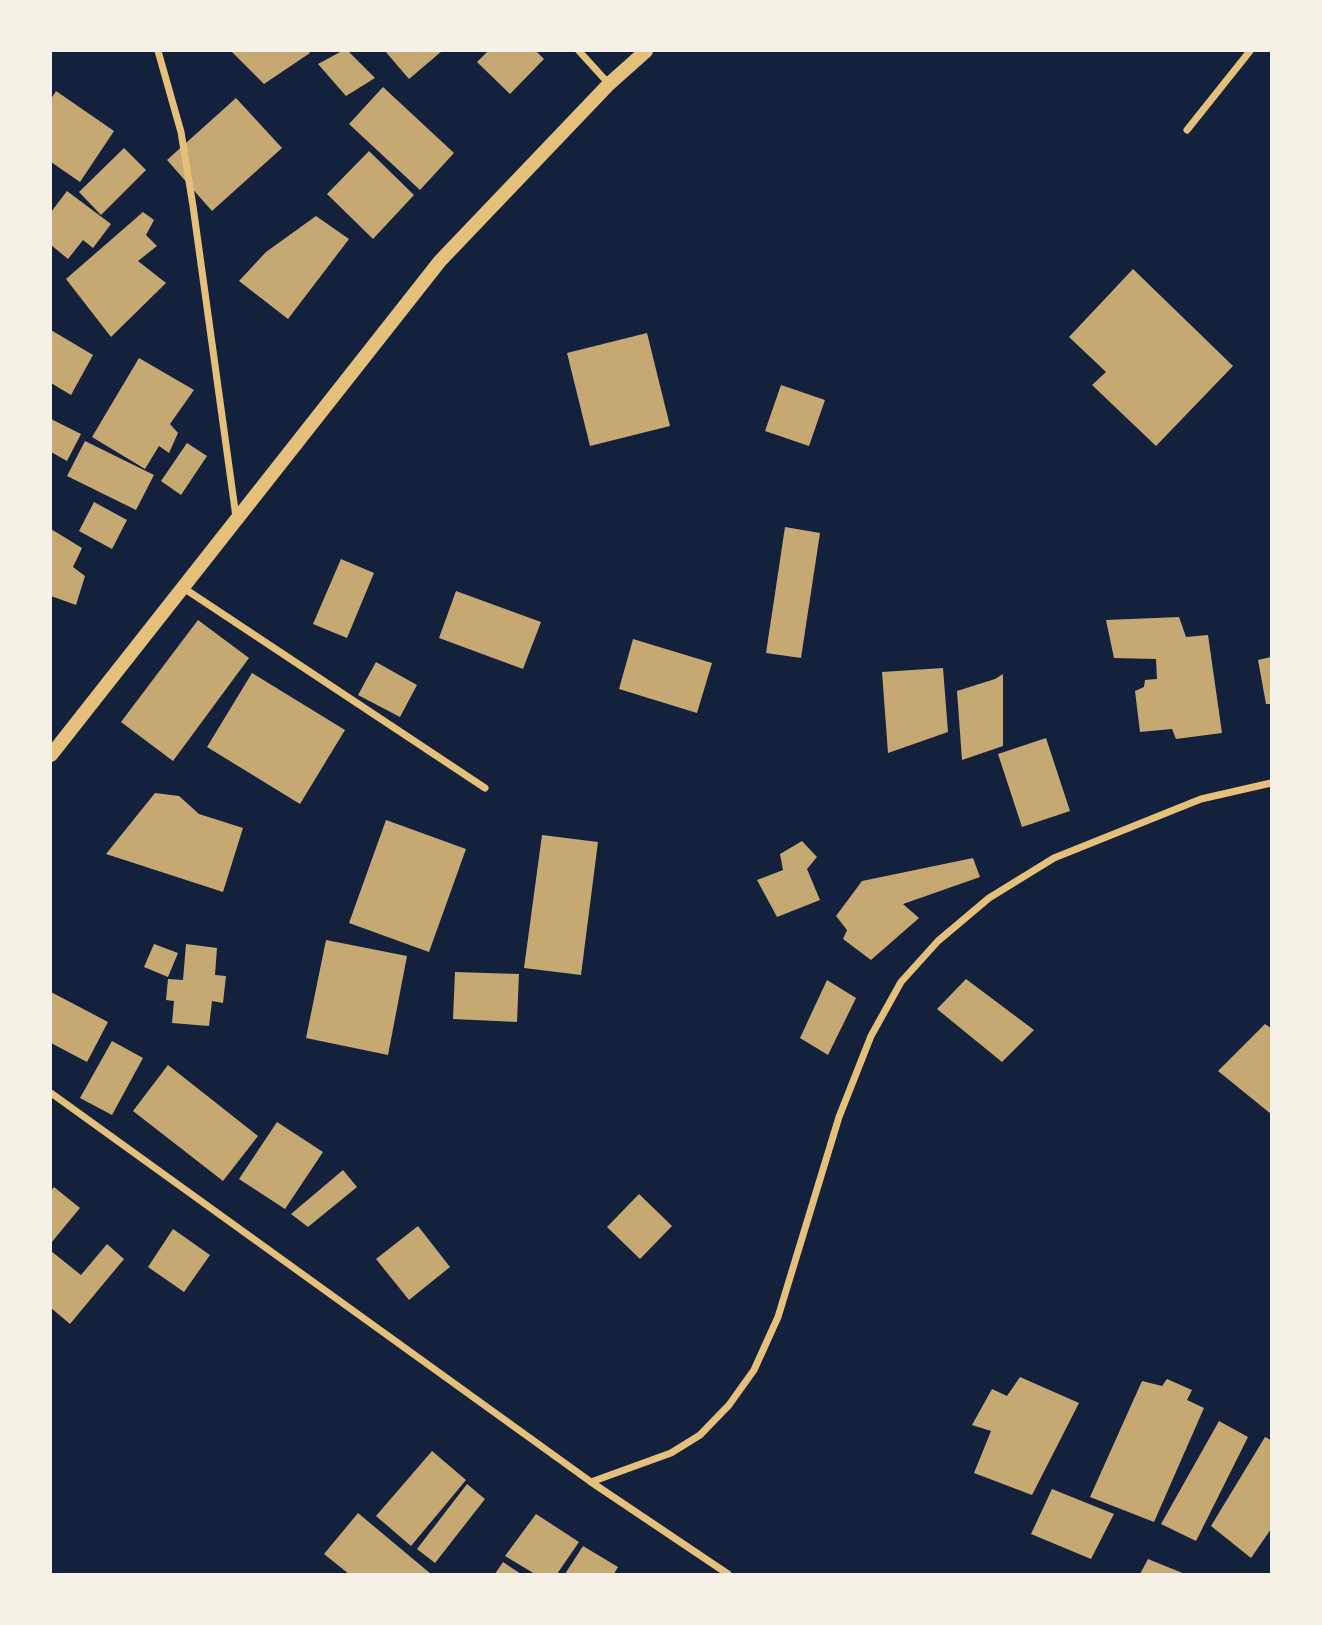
<!DOCTYPE html>
<html>
<head>
<meta charset="utf-8">
<style>
  body { margin:0 }
  #map { position:relative; width:1322px; height:1625px; overflow:hidden; background:#14213d; font-family:"Roboto Condensed",sans-serif }
  canvas { display:block }
  .frame { position:absolute; inset:0; border:52px solid #f6f1e7; pointer-events:none }
</style>
</head>
<body>
<div id="map">
<canvas width="1322" height="1625"></canvas>
<div class="frame"></div>
</div>
<script>
const ctx = document.querySelector('canvas').getContext('2d');
ctx.lineJoin = 'round';
function paint(path, color) { ctx.fillStyle = color; ctx.fill(path, 'evenodd'); }
function stroke(path, color, width, dash) { ctx.strokeStyle = color; ctx.lineWidth = width; ctx.lineCap = dash ? 'butt' : 'round'; ctx.setLineDash(dash || []); ctx.stroke(path); }
const building = new Path2D(`
  M231 51H308L310 53 264 84Z
  M342 51H348L375 78 346 96 318 64Z
  M385 51H442L409 79Z
  M488 51H536L544 59 510 94 477 62Z
  M383 87 454 153 420 190 349 124Z
  M56 91 114 131 80 182 51 162V99Z
  M236 98 282 148 212 211 167 160Z
  M124 148 146 170 101 215 79 192Z
  M369 151 414 195 373 239 327 194Z
  M67 191 111 224 93 248 83 240 68 259 51 245V212Z
  M143 212 154 220 146 235 157 246 138 261 166 283 111 337 66 279Z
  M316 216 349 239 288 319 239 281 266 252Z
  M1133 269 1233 366 1156 446 1092 385 1106 372 1069 337Z
  M51 330 93 355 71 395 51 383Z
  M647 333 670 426 590 446 567 353Z
  M139 358 194 390 170 424 178 433 169 453 159 446 145 469 92 437Z
  M781 385 825 400 809 446 765 431Z
  M51 419 81 434 67 461 51 452Z
  M85 441 154 475 136 510 67 476Z
  M187 443 207 456 181 495 161 481Z
  M94 502 127 520 112 549 79 531Z
  M785 527 820 533 801 658 766 653Z
  M51 529 82 548 73 567 85 576 76 605 51 596Z
  M341 559 374 573 347 638 313 624Z
  M456 591 541 622 523 669 439 638Z
  M1179 617 1186 637 1208 635 1222 733 1176 739 1172 729 1140 732 1135 691 1144 687 1145 680 1157 679 1156 659 1114 658 1106 620Z
  M198 620 249 658 173 761 121 722Z
  M633 639 712 663 697 713 619 689Z
  M1271 657V704H1266L1258 660Z
  M376 662 417 685 400 717 358 695Z
  M943 668 948 732 888 753 882 672Z
  M252 673 345 730 300 804 207 747Z
  M1003 674V746L962 760 957 691 995 679Z
  M1046 738 1070 811 1022 827 998 754Z
  M155 793 179 796 199 814 243 828 223 892 106 854Z
  M386 820 466 849 429 952 349 923Z
  M542 835 598 842 581 975 524 968Z
  M802 841 817 857 807 869 820 900 777 917 757 880 783 870 780 854Z
  M973 858 980 877 903 904 919 918 871 960 843 939 847 930 836 916 862 881Z
  M326 940 407 956 388 1055 306 1038Z
  M154 944 178 953 168 977 144 967Z
  M186 944 217 948 215 975 226 976 223 1003 212 1001 209 1026 172 1023 174 1001 166 1000 168 979 183 980Z
  M455 972 519 974 517 1022 453 1019Z
  M966 979 1034 1030 1002 1062 937 1009Z
  M827 980 856 998 828 1055 800 1038Z
  M51 992 108 1022 87 1062 51 1043Z
  M1265 1024 1271 1028V1114L1218 1071Z
  M112 1041 143 1058 112 1115 80 1098Z
  M168 1065 258 1136 223 1181 133 1111Z
  M277 1122 323 1152 285 1209 239 1179Z
  M343 1170 357 1187 308 1227 291 1214Z
  M54 1187 80 1208 51 1243V1191Z
  M639 1194 672 1226 640 1259 607 1227Z
  M418 1226 450 1267 409 1300 376 1259Z
  M173 1229 210 1255 184 1292 148 1267Z
  M107 1244 124 1259 70 1324 51 1308V1251L81 1275Z
  M1020 1377 1079 1403 1032 1495 974 1473 991 1431 972 1425 992 1389 1007 1396Z
  M1167 1379 1192 1390 1187 1400 1204 1408 1154 1522 1090 1497 1142 1381 1162 1386Z
  M1219 1421 1248 1437 1196 1541 1161 1524Z
  M1265 1437 1271 1440V1529L1251 1558 1211 1526Z
  M432 1451 466 1480 411 1546 376 1516Z
  M467 1484 485 1499 435 1563 417 1549Z
  M1052 1489 1114 1514 1091 1559 1031 1534Z
  M358 1513 431 1574H349L324 1554Z
  M536 1514 579 1542 557 1574H535L505 1556Z
  M583 1546 618 1567 614 1574H565Z
  M1148 1559 1185 1574H1140Z
  M503 1562 521 1574H495Z`);
const minor = new Path2D(`
  M158 51 181 132 193 206 236 517
  M579 51 609 84
  M1187 130 1250 51
  M182 587 485 788
  M51 1093 591 1482 728 1574
  M591 1482 671 1453 700 1435 729 1405 754 1370 778 1317 839 1117 871 1036 901 982 938 941 989 898 1054 858 1201 799 1271 783`);
const secondary = new Path2D(`
  M51 755 440 261 609 84 646 51`);
paint(building, '#c6a872');
stroke(minor, '#e5c07b', 7);
stroke(secondary, '#e5c07b', 14);
</script>
</body>
</html>
